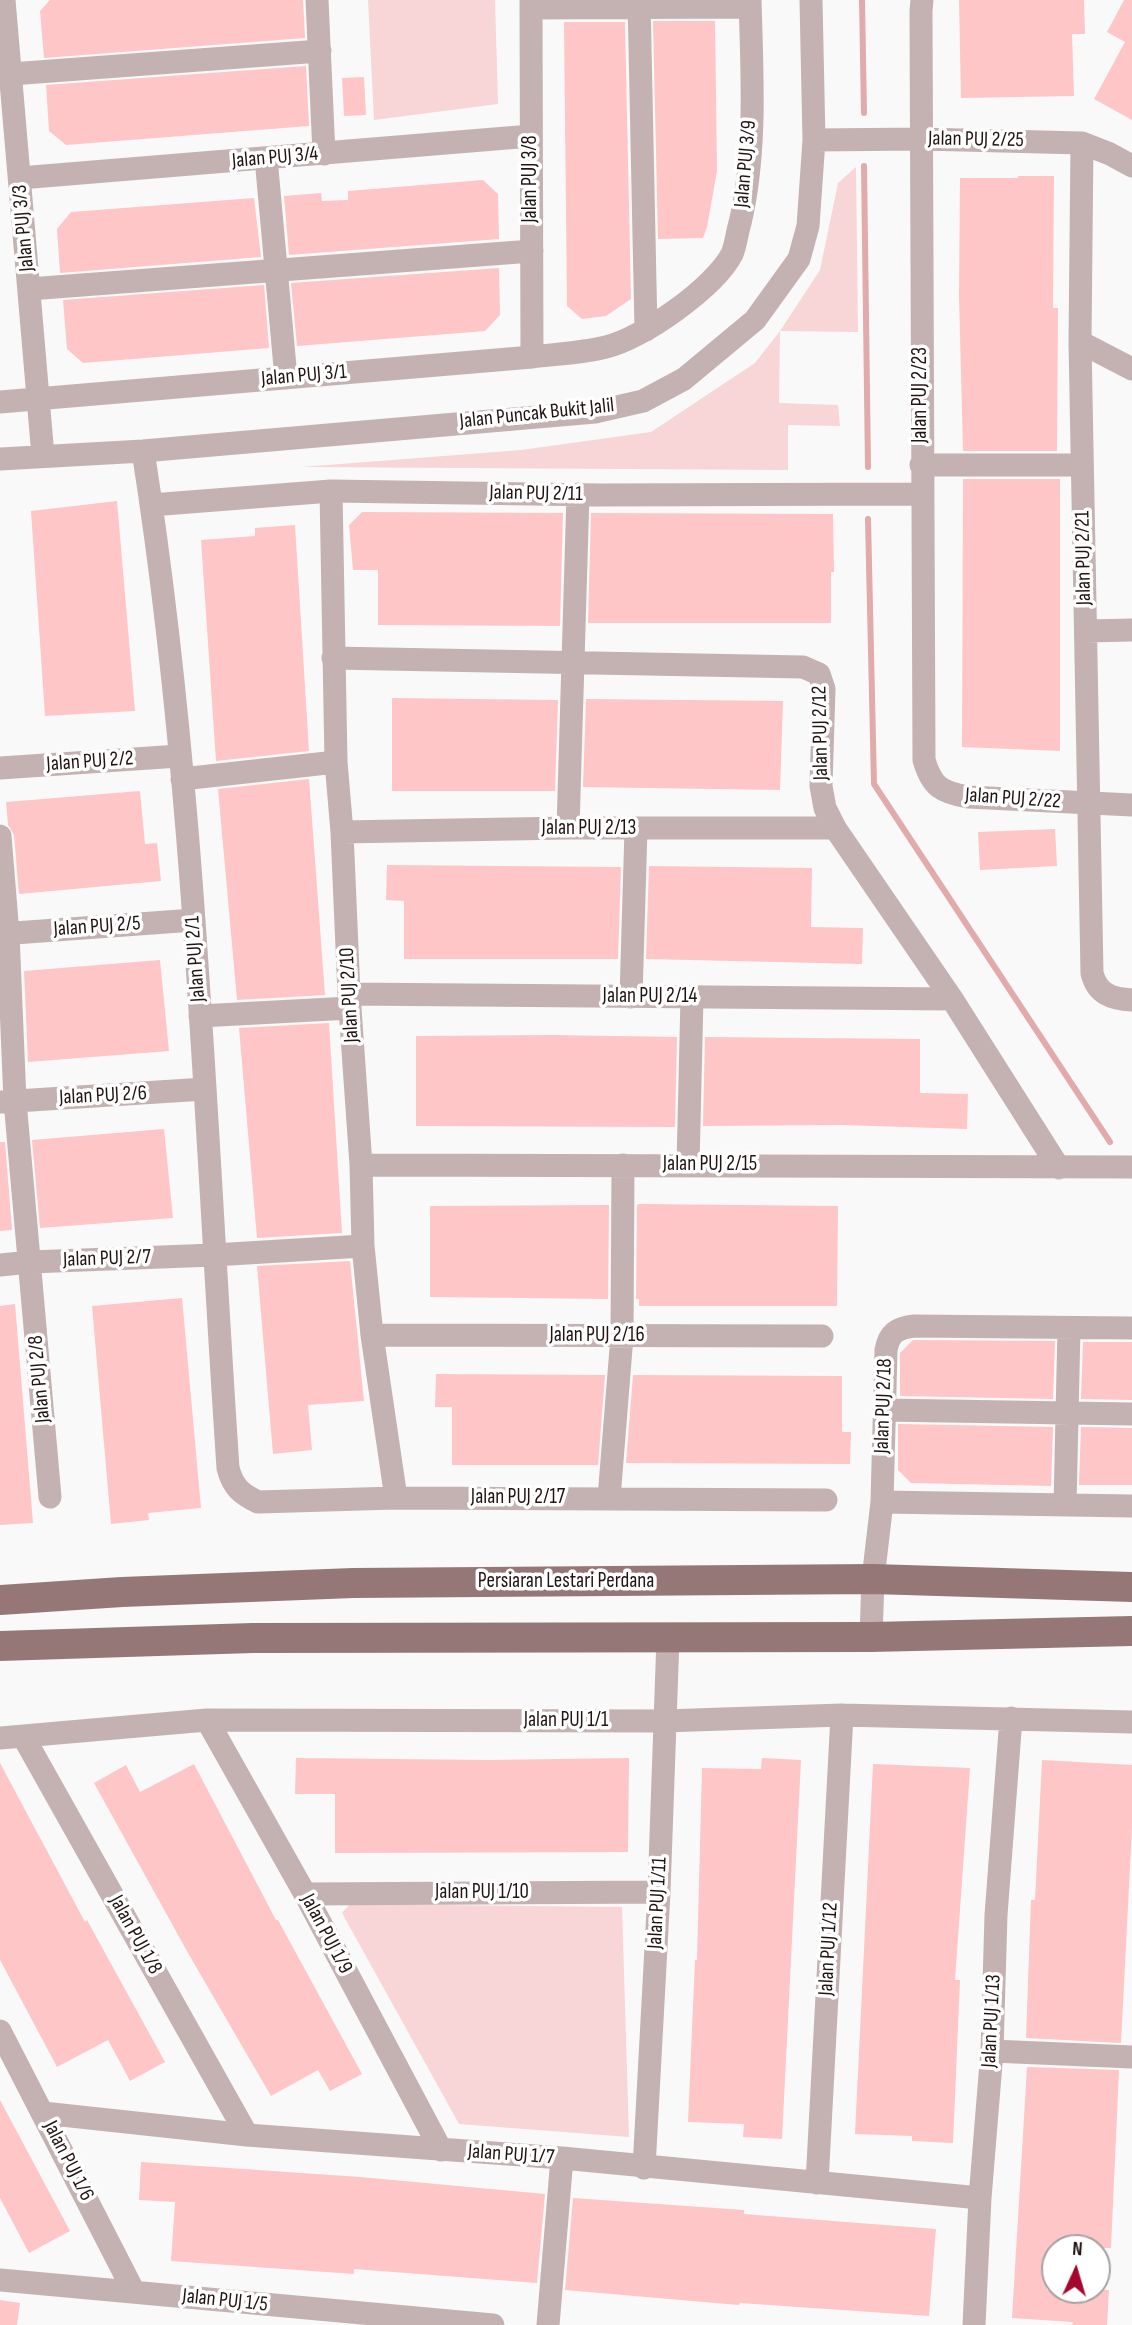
<!DOCTYPE html>
<html>
<head>
<meta charset="utf-8">
<style>
  body { margin:0 }
  #map { position:relative; width:1132px; height:2325px; overflow:hidden; background:#f9f9f9; font-family:"Sofia Sans Condensed",sans-serif }
  canvas { display:block }
  .north { position:absolute; left:1041px; top:2234px; width:70px; height:70px; box-sizing:border-box; background:#fff; border:2px solid #a7a1a1; border-radius:50%; rotate:4deg; font-size:19px; font-weight:700; line-height:28px; text-align:center; color:#221414 }
  .north::after { content:''; display:block; margin:auto; width:24px; height:32px; background:#a40730; clip-path:polygon(50% 0,100% 100%,50% 72%,0 100%) }
</style>
</head>
<body>
<div id="map">
<canvas width="1132" height="2325"></canvas>
<div class="north">N</div>
</div>
<script>
const ctx = document.querySelector('canvas').getContext('2d');
ctx.lineJoin = 'round';
function paint(path, color) { ctx.fillStyle = color; ctx.fill(path, 'evenodd'); }
function stroke(path, color, width, dash) { ctx.strokeStyle = color; ctx.lineWidth = width; ctx.lineCap = dash ? 'butt' : 'round'; ctx.setLineDash(dash || []); ctx.stroke(path); }
function write(font, color, halo, rows, align = 'center') {
  ctx.font = font + ' "Sofia Sans Condensed",sans-serif'; ctx.lineWidth = 7; ctx.setLineDash([]); ctx.textBaseline = 'middle'; ctx.strokeStyle = halo; ctx.fillStyle = color; for (const [text, x, y, turn = 0] of rows) {
    ctx.save(); ctx.translate(x, y); ctx.rotate((+turn || 0) * Math.PI / 180); ctx.textAlign = isNaN(turn) ? turn : align; if (halo) ctx.strokeText(text, 0, 0); ctx.fillText(text, 0, 0); ctx.restore();
  }
}
const green = new Path2D(`
  M368 0H495L498 104 374 120Z
  M856 167 858 332 780 331 779 403 838 405 840 426 788 425V470L302 467 521 450 651 432 755 363 780 331 820 270 838 183Z
  M350 1904 622 1907 629 2137 459 2124 342 1913Z`);
const stream = new Path2D(`
  M862 0 864 113
  M864 166 868 467
  M868 519 874 784 1110 1142`);
const building = new Path2D(`
  M50 0H303L305 38 44 58 40 11Z
  M959 0H1084L1085 34H1072L1074 96 961 98Z
  M1124 0H1132V120L1094 99 1125 42 1107 32Z
  M653 21H715L717 171 707 227 703 238 658 239Z
  M564 22H625L631 299 606 316 582 319 567 306Z
  M306 66 309 126 66 145 49 131 46 85Z
  M364 77 366 115 344 116 342 78Z
  M1018 176H1054L1053 308H1058L1057 451H963L959 296 960 178H1018Z
  M483 180 498 194 499 239 289 255 284 196 321 193 322 201 348 200V191Z
  M254 198 261 257 60 273 57 229 71 212Z
  M499 268 500 315 485 331 297 346 291 283Z
  M264 285 269 348 83 363 67 349 63 300Z
  M963 479H1060V751L962 747Z
  M117 501 135 711 45 716 31 511Z
  M362 512 563 513 560 626 378 625V570H353L349 525Z
  M591 513 833 514 834 572H831V623H588Z
  M295 525 309 751 216 761 201 540 255 536V528Z
  M392 698 558 700 555 791H392Z
  M586 699 783 701 780 790 583 787Z
  M309 779 325 995 237 1000 218 789Z
  M140 791 145 844 157 843 161 881 19 894 14 835 8 825 6 802Z
  M1055 829 1057 866 980 870 978 832Z
  M387 865 621 867 618 959H404V901L386 900Z
  M649 866 812 868 811 927 863 928 862 964 646 959Z
  M160 960 169 1051 28 1062 24 971Z
  M329 1023 342 1233 257 1238 239 1028Z
  M552 1035 677 1037 675 1127 416 1126V1036Z
  M705 1037 920 1039V1093L968 1094 967 1129 842 1125 703 1126Z
  M164 1129 173 1218 40 1228 32 1140Z
  M0 1142H5L12 1230 0 1231Z
  M639 1204 838 1206 837 1306H639V1299H636L637 1205Z
  M609 1205 608 1299 430 1297V1206Z
  M350 1261 364 1401 308 1405 312 1450 273 1454 257 1266Z
  M182 1298 201 1508 148 1513 149 1520 111 1524 92 1306Z
  M15 1304 33 1523 0 1525V1306Z
  M913 1340 1055 1341 1053 1399 900 1396V1353Z
  M1083 1342H1132V1400L1081 1399Z
  M436 1374 605 1375 598 1465H452V1407H435Z
  M633 1375 842 1376V1432H851L850 1464 626 1463Z
  M898 1424 1053 1427 1051 1486 911 1483 898 1470Z
  M1081 1427 1132 1428V1485H1079Z
  M296 1758 490 1760 629 1758 628 1852 335 1853V1794H295Z
  M762 1758 801 1760 782 2139 743 2137 744 2124 688 2122 695 1960H697L702 1768 761 1769Z
  M1042 1760 1132 1765V1828L1121 2043 1026 2038 1031 1900H1035Z
  M0 1763 85 1922 87 1920 165 2062 130 2081 108 2040 57 2067 0 1960Z
  M194 1764 276 1920H278L362 2074 330 2091 318 2070 271 2096 188 1953 94 1783 126 1765 140 1792Z
  M873 1764 970 1768 955 1980H960L953 2143 912 2141V2136L855 2134Z
  M1027 2067 1119 2070 1111 2248H1049L1047 2290H1109L1107 2325H1072L1073 2322 1012 2318Z
  M0 2100 70 2231 29 2253 0 2198Z
  M141 2162 360 2177 545 2194 537 2283 354 2269V2274L171 2261 175 2202 139 2200Z
  M573 2198 744 2210V2214L936 2229 929 2316 740 2303 739 2305 565 2290Z
  M0 2300 20 2303 17 2325H0Z`);
const minor = new Path2D(`
  M4 0 43 456
  M317 0 324 154
  M531 0 532 357
  M639 0 646 330
  M922 0 921 11 924 760C932 787 941 792 968 797L1132 805
  M531 8 750 7
  M11 74 320 51
  M814 140 922 139 1082 143 1110 154 1132 166
  M1082 143 1080 342 1092 973C1097 994 1112 999 1132 1000
  M266 158 286 378
  M20 178 531 136
  M29 289 532 251
  M1080 342 1132 369
  M0 402 532 357C556 354 582 353 606 347 642 339 715 287 732 254 736 245 737 232 740 223 757 151 752 73 750 0
  M143 451C196 787 205 1129 228 1468 233 1487 241 1494 258 1502L396 1498 826 1500
  M0 459 143 451 595 412 643 401 684 379 755 320 799 259 808 226 814 140 811 0
  M921 465H1082
  M331 491 336 762 342 832 349 994 361 1165 363 1246 372 1335 396 1498
  M151 505 331 491 599 495 922 494
  M1086 631 1132 630
  M333 658 803 667 819 674 824 689 821 786 825 808 835 828 952 999 1059 1168
  M0 768 179 756
  M182 779 336 762
  M568 828 578 494
  M342 832 568 828H835
  M0 836 8 934 15 1101 50 1497
  M0 934 194 920
  M349 994 952 999
  M631 997 636 829
  M200 1016 350 1008
  M0 1102 205 1089
  M361 1165 1132 1167
  M688 1165 692 997
  M0 1265 30 1262 214 1255 363 1246
  M372 1335 822 1336
  M884 1410 1132 1414
  M609 1498 622 1336 623 1165
  M882 1502 1132 1506
  M1065 1505 1069 1328
  M871 1637 873 1579 882 1502 886 1350C889 1333 897 1328 914 1326L1132 1328
  M207 1720 305 1894 441 2150
  M23 1736 247 2135
  M0 1738 207 1720 664 1721 842 1715 1132 1722
  M305 1894 659 1892
  M0 2031 134 2292
  M992 2051 1132 2057
  M43 2113 247 2135 562 2158 980 2198
  M644 2168 659 1892 668 1638
  M817 2183 842 1715
  M0 2280 493 2325
  M548 2325 562 2158
  M974 2325 980 2198 992 2051 996 1915 1011 1718`);
const major = new Path2D(`
  M0 1600 122 1592 353 1583 873 1579 1132 1587
  M0 1646 253 1638 871 1637 1132 1631`);
const streetNames = [
  ["Jalan PUJ 2/25",976,140,1],
  ["Jalan PUJ 3/4",275,158,-5],
  ["Jalan PUJ 3/9",746,164,-85],
  ["Jalan PUJ 3/8",531,179,-90],
  ["Jalan PUJ 3/3",24,228,-95],
  ["Jalan PUJ 3/1",304,376,-5],
  ["Jalan PUJ 2/23",921,395,-90],
  ["Jalan Puncak Bukit Jalil",537,414,-6],
  ["Jalan PUJ 2/11",536,494,1],
  ["Jalan PUJ 2/21",1084,558,-91],
  ["Jalan PUJ 2/12",821,733,-91],
  ["Jalan PUJ 2/2",90,762,-4],
  ["Jalan PUJ 2/22",1013,799,4],
  ["Jalan PUJ 2/13",589,829],
  ["Jalan PUJ 2/5",97,927,-4],
  ["Jalan PUJ 2/1",196,959,-94],
  ["Jalan PUJ 2/10",350,995,-93],
  ["Jalan PUJ 2/14",650,997],
  ["Jalan PUJ 2/6",103,1096,-3],
  ["Jalan PUJ 2/15",710,1165],
  ["Jalan PUJ 2/7",107,1259,-2],
  ["Jalan PUJ 2/16",597,1336],
  ["Jalan PUJ 2/8",40,1379,-95],
  ["Jalan PUJ 2/18",884,1406,-88],
  ["Jalan PUJ 2/17",518,1498],
  ["Persiaran Lestari Perdana",566,1582],
  ["Jalan PUJ 1/1",566,1721],
  ["Jalan PUJ 1/10",482,1893],
  ["Jalan PUJ 1/11",658,1903,-87],
  ["Jalan PUJ 1/9",326,1934,62],
  ["Jalan PUJ 1/8",135,1935,61],
  ["Jalan PUJ 1/12",829,1949,-87],
  ["Jalan PUJ 1/13",992,2021,-87],
  ["Jalan PUJ 1/7",511,2155,4],
  ["Jalan PUJ 1/6",68,2161,63],
  ["Jalan PUJ 1/5",225,2301,6]
];
paint(green, '#f8d5d6');
stroke(stream, '#e1aaab', 6);
paint(building, '#fec6c6');
stroke(minor, '#c4b2b2', 23);
stroke(major, '#967777', 30);
write('21px', '#221414', '#fff', streetNames);
</script>
</body>
</html>
